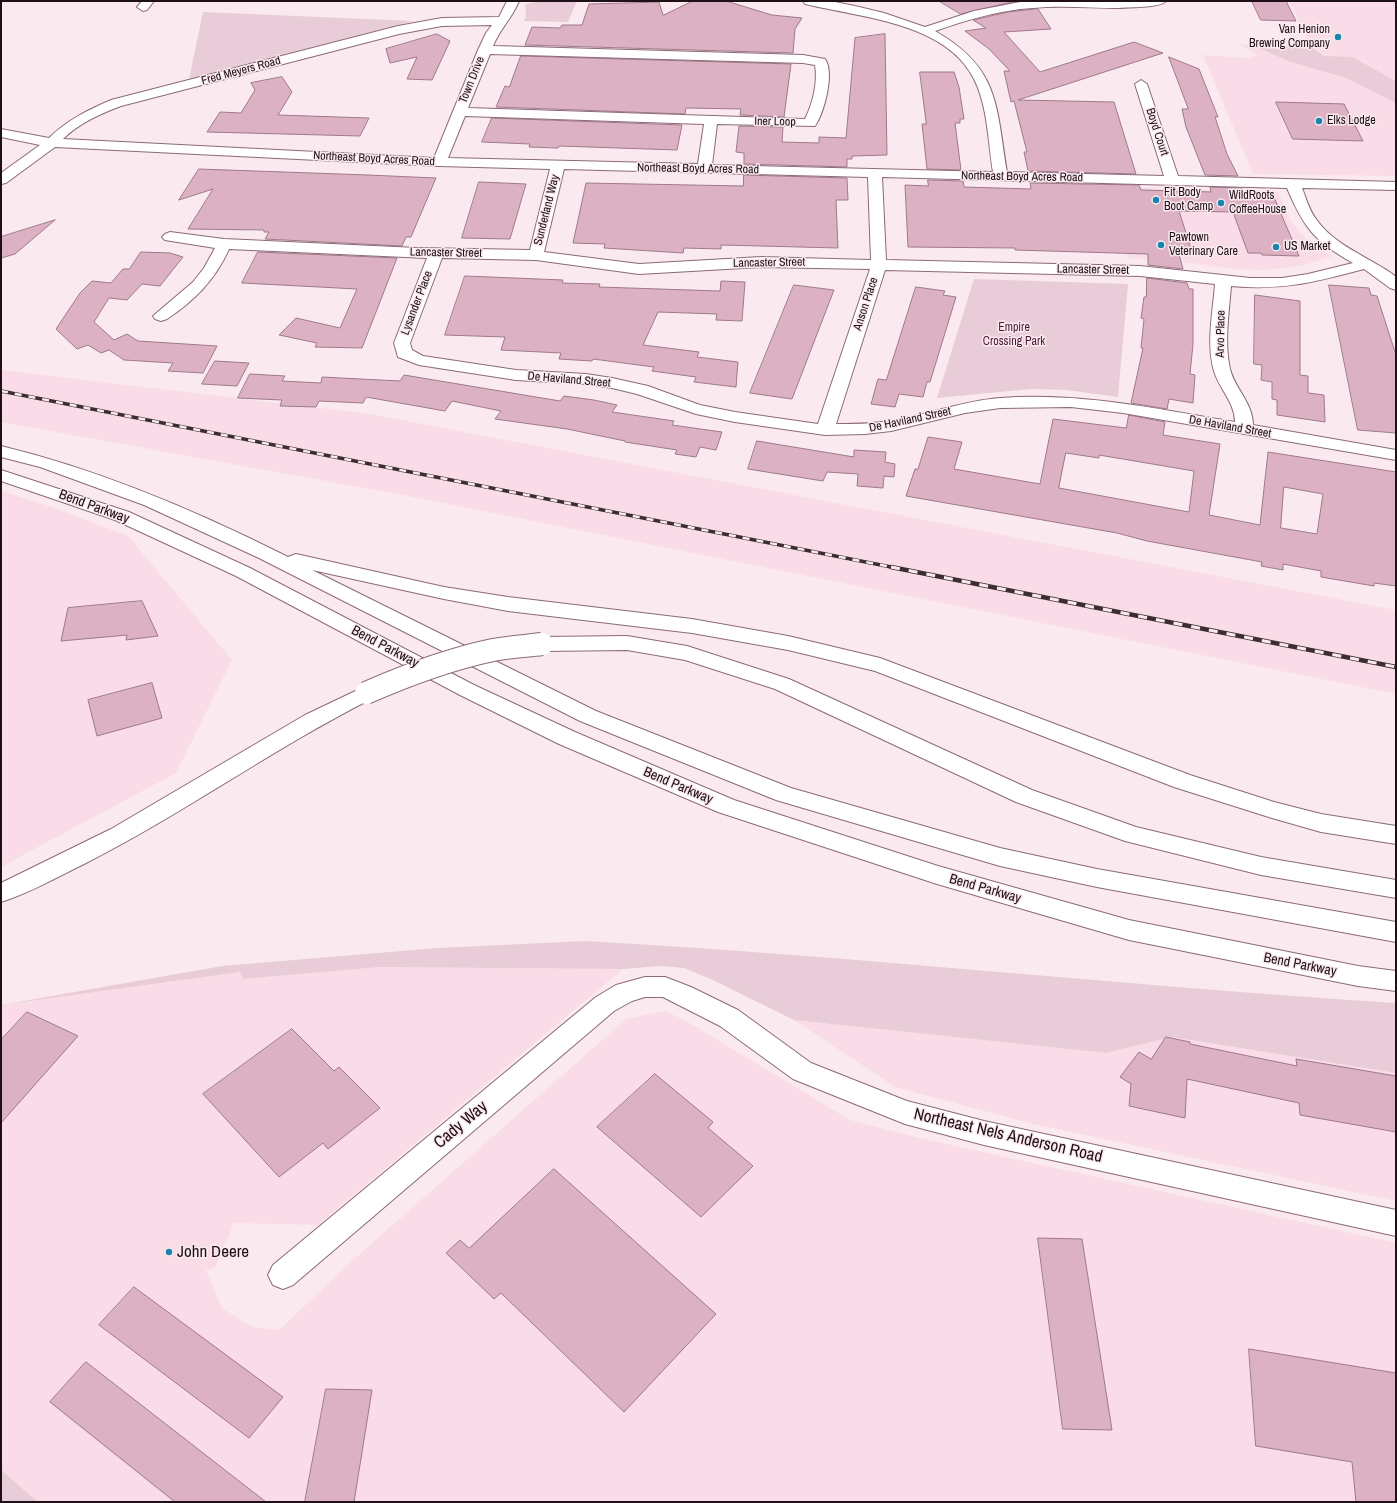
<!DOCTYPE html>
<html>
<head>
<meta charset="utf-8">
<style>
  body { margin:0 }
  #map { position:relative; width:1397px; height:1503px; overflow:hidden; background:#faeaf0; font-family:"Archivo Narrow",sans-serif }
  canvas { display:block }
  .frame { position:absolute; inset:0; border:2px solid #1e1016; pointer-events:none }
</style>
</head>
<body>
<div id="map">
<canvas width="1397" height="1503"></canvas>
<div class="frame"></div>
</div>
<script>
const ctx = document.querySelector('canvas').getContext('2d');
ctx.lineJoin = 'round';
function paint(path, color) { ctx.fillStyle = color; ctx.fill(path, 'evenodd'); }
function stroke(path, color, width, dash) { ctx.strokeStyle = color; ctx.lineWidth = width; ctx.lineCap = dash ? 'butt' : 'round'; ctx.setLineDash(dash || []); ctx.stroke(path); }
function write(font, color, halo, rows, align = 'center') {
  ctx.font = font + ' "Archivo Narrow",sans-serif'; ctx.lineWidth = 3; ctx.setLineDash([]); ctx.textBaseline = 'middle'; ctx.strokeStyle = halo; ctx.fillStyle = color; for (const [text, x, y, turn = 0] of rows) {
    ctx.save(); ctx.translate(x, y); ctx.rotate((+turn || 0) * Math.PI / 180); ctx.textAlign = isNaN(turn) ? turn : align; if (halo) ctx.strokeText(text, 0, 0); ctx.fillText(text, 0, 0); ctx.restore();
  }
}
const built = new Path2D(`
  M1289 1H1396V176L1253 174 1203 55 1247 58 1259 55 1238 44 1311 47Z
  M1109 187 1278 192 1290 219 1299 232 1315 246 1333 256 1300 266 1263 270 1233 269 1169 260 1128 258Z
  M1 370 370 414 1396 610V694L403 495 1 422Z
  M1 491 52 507 128 536 232 660 176 773 1 867Z
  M380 967 623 969 318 1225 234 1223 215 1268 206 1270 222 1308 252 1327 279 1330 353 1260 626 1019 664 1011 683 1019 850 1120 924 1139 1396 1243V1502H38L1 1470V1005L240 972 243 979Z
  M794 1020 1106 1053 1172 1037 1396 1073V1201L1033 1124 895 1087Z`);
const green = new Path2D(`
  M543 1H577L568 22 524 21 526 16 525 4Z
  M203 12 413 21 189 79Z
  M1250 44 1311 47 1324 56 1352 57 1396 81V103L1346 78 1288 61Z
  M974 279 1128 284 1118 397 1067 390 1031 389 937 398Z
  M585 941C856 956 1125 986 1396 1003V1073L1172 1037 1106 1053 794 1020 715 981 684 968 660 966 623 969 380 967 243 979 240 972 1 1005 222 966 438 948Z
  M1 1470 38 1502H1Z`);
const building = new Path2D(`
  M693 1H726L772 15 802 18 795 29 793 53 525 45 532 27 560 28 562 25H582L589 4 659 2 663 15Z
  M939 1H1017L961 14Z
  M1252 1H1286L1296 21 1261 20Z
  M1038 9 1051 29 1004 32 1040 72 1134 42 1163 53 1018 100 1114 102 1136 174 1028 171 1024 152H1027L1014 101 1011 102 1004 71H1010L989 49 965 31 986 28 973 20 1008 12Z
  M437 34 450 41 432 80 407 79 417 57 390 63 386 49Z
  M885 34 887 155 852 156V159H847V167L744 164V153L736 152 739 126 783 127 782 142 819 143V137L846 138 855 38Z
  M521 56 791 64 784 117 740 115 741 109 686 108 685 114 496 107 505 86 509 87Z
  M1169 57 1199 69 1218 117H1215L1227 154 1238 176 1205 175 1186 127 1182 109H1188Z
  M920 72H954L959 87 964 119H960V123H955L961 170 927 169 922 124H926Z
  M282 77 292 92 278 115 369 118 360 136 207 132 220 112 241 113 255 90 251 83Z
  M1276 102 1344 104 1363 141 1293 139Z
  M492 118 682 125 677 150 559 146 558 148 529 147 530 144 482 142Z
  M199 169 368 175 436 178 411 237H406L402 246 265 239 269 232H264V230L188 229 213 189 179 200Z
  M744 175 847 178 848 200H836L838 248 721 245V249L684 248 683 253 604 248 605 244 573 243 586 183 743 186Z
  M928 180 963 181 964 187 1031 189 1030 183 1139 185 1141 190 1211 192 1210 187 1242 188 1244 193 1273 195 1299 256 1262 255 1261 253H1248L1233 212 1179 211 1192 252 1178 251 1183 269 1148 265V254L1015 250V248L908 247 905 185 928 186Z
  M479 182 526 184 510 239 462 238Z
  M55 220 15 254 1 258V237Z
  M141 252 170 253 183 257 160 286 142 284 127 300 109 298 94 322 114 340 127 334 138 341 217 346 203 373 168 371 173 363 124 360 109 350 101 353 88 345 77 349 56 329 80 293 92 281 111 283 123 269H129Z
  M258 252 397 258 362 348 315 347 317 343 279 335 296 318 340 328 357 289 242 283Z
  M465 276 563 280 562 283 600 284 599 287 720 291 721 281 745 282 742 321 716 320 717 314 658 312 643 345 699 352 697 357 738 362 736 387 694 382 696 377 652 371 654 367 593 359 592 361 559 359 561 353 501 350 505 337 445 335Z
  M1147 278 1187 283 1189 289H1193V344L1190 374 1195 375 1193 403 1169 399 1167 409 1131 403 1143 348H1141L1144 319 1141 318 1144 297H1146Z
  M794 285 834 290 792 399 750 393Z
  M1329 285 1369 288 1371 295 1377 296 1396 355V433L1358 430Z
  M916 287 945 291 943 295 956 297 930 382H927L923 397 899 394 895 407 871 404 878 379 886 380Z
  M1255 295 1300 301V375L1308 376V393L1324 395 1325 422 1277 415V400L1272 399V382L1261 380 1262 365 1254 364Z
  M215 361 249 363 237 386 202 384Z
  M250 374 285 376 282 381 321 383 322 377 400 381 404 375 560 401 564 396 594 400 617 405 612 412 674 421 672 425 722 432 716 450 700 447 696 457 675 454 677 450 625 442V441L567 429 495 419 501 411 452 401 445 411 366 397 363 403 319 401 316 407 280 406 282 400 238 398Z
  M1129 415 1165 422 1163 435 1220 444 1209 515 1260 525 1268 452 1396 472V586L1374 583V586L1321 577V571L1283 564V570L1261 566 1262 562 1147 541 1117 533 906 496 915 469H918L928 437 962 442 954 469 1040 484 1053 419 1126 428ZM1066 453 1099 458V455L1194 471 1189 512 1059 488ZM1284 487 1323 494 1317 534 1281 528Z
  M757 441 854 457V450L886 452 885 462 895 464 894 477 884 476 883 488 857 486 858 474 827 472 823 481 748 469Z
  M142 601 158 636 126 640 127 635 61 641 68 608Z
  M152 683 162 718 97 736 88 700Z
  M27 1012 78 1036 1 1123V1040Z
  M292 1029 334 1071 339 1067 380 1108 328 1149 323 1143 279 1177 203 1094Z
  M1166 1037 1190 1042V1044L1297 1066 1296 1059 1396 1076V1132L1300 1115 1299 1103 1187 1079 1185 1118 1129 1106 1131 1084 1120 1077 1139 1052 1151 1059Z
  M655 1074 713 1122 708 1128 753 1166 701 1217 597 1127Z
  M554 1169 716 1314 624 1412 501 1293 494 1299 446 1253 460 1240 469 1248Z
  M1038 1238 1082 1239 1112 1430 1063 1429Z
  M134 1287 283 1397 249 1438 99 1325Z
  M1249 1349 1396 1373V1502H1356L1352 1462 1256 1446Z
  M86 1362 266 1502H175L50 1402Z
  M326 1389 372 1390 354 1502H305Z`);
const minor = new Path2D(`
  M142 1H154L147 10 143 11 137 7Z
  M507 1H519C512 18 500 29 493 46L803 55 825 59C835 73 824 113 815 126L717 124 712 165 993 172C988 142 988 107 974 79 946 22 858 17 805 4L803 1H830L855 6 884 13 925 27 974 11 1020 2 1166 1C1161 8 1128 7 1119 8 1090 8 1061 5 1033 8 999 10 967 20 935 31 1000 68 996 106 1007 172L1164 176 1135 84 1141 80 1147 84 1178 176 1396 182V190L1302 188C1306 198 1309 210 1316 219 1334 245 1366 256 1391 273L1396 277V290L1390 288 1364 269C1315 282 1282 291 1231 286 1229 313 1224 342 1230 369 1235 389 1253 403 1253 425L1396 450V460L1123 413 1071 407 1000 408 965 413 891 431 865 434 825 435 735 422 696 414 637 394 612 388 586 384 516 380 419 365 398 357 394 343 427 258 229 249C215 280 195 300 167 319L161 321 155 319 153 316 193 282 204 268 215 248 165 240 162 237 165 234 170 232 224 239 417 248 530 250 550 169 439 166 55 147 6 183 1 184V173L40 145 1 137V129L49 138C67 120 88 110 111 100L398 26 442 18 499 17ZM492 25 486 33 478 50 434 158 63 139C79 123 100 114 121 106L399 34 442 26ZM490 54 803 63 815 65C818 82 813 103 805 119L468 108ZM465 116 704 124 698 164 448 158ZM564 169 868 177 871 260 761 257 639 264 544 252ZM882 177 1287 188C1304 228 1314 241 1353 263L1308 274 1282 278H1250L1140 266 886 260ZM442 258 536 260 639 274 761 267 870 269 818 424 735 412 700 405 648 386 612 378 586 374 516 370 423 356 412 350 410 343ZM885 270 1140 276 1215 284C1213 311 1206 344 1214 371 1219 389 1235 402 1235 422 1157 409 1080 392 1000 398 962 401 927 415 890 421 872 424 854 424 836 424Z
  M645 977H665L691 987 738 1010 811 1063 907 1101 984 1121 1396 1210V1236L984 1145 905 1124 793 1079 720 1026 663 997H645L632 1001 614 1011 293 1285 283 1289 273 1285 268 1275 273 1265 596 997 616 985Z`);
const highway = new Path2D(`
  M1 446C100 470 197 511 288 557L296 554 444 587 508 597 692 619 788 636 880 658 1190 775 1274 802 1321 814 1396 826V844L1321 832 1272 818 1174 787 875 671 788 650 692 633 508 611 444 599 312 570 596 711 791 788 1000 848 1097 869 1396 922V942L1097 887 1000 866 776 800 580 721 259 558 144 505 40 467 1 457Z
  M1 470 129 512 250 568 474 685 575 732 734 800 938 866 1129 920 1358 966 1396 971V991L1358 986 1129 940 937 884 718 812 559 744 460 695 236 576 115 520 1 481Z
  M627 636 687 646 789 679 1032 790 1136 827 1261 857 1396 880V898L1261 875 1125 841 1016 802 775 689 685 660 627 650 542 651 535 649 532 644 535 639 542 637Z
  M366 686 373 688 377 693 373 698C274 748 183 814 84 864 57 877 30 893 1 902V883L111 829 305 715Z`);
const railFar1 = new Path2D(`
  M1 391 896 568`);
const rail = new Path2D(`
  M891 567 1396 667`);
const highwayBridge = new Path2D(`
  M366 693C407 675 450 659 493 650 509 647 526 646 542 644`);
const markers = [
  [1338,37,4,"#1985ad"],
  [1319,121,4,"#1985ad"],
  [1156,200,4,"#1985ad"],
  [1221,203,4,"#1985ad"],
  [1161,245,4,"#1985ad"],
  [1276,247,4,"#1985ad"],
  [169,1252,4,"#1985ad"]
];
const farPoinames = [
  ["Van Henion",1330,30,"right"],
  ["Brewing Company",1330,44,"right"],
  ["Elks Lodge",1327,121],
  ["Fit Body",1164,193],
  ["Boot Camp",1164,207],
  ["WildRoots",1229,196],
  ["CoffeeHouse",1229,210],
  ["Pawtown",1169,238],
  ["Veterinary Care",1169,252],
  ["US Market",1284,247]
];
const farStreetnames = [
  ["Fred Meyers Road",241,71,-15],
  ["Town Drive",472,80,-68],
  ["Iner Loop",775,122,1],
  ["Boyd Court",1157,132,72],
  ["Northeast Boyd Acres Road",374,159,3],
  ["Northeast Boyd Acres Road",698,169,1],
  ["Northeast Boyd Acres Road",1022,177,1],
  ["Sunderland Way",547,210,-76],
  ["Lancaster Street",446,253,1],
  ["Lancaster Street",769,263,-1],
  ["Lancaster Street",1093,270,1],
  ["Lysander Place",417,303,-69],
  ["Anson Place",866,304,-72],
  ["Arvo Place",1221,334,-89],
  ["De Haviland Street",569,380,5],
  ["De Haviland Street",910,420,-12],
  ["De Haviland Street",1230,427,10]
];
const farParknames = [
  ["Empire",1014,328],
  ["Crossing Park",1014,342]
];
const streetNames = [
  ["Bend Parkway",94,507,20],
  ["Bend Parkway",385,647,28],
  ["Bend Parkway",678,786,23],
  ["Bend Parkway",985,889,16],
  ["Bend Parkway",1300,965,11]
];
const nearStreetnames = [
  ["Cady Way",461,1125,-40],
  ["Northeast Nels Anderson Road",1008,1136,13]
];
const nearPoinames = [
  ["John Deere",177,1252]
];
paint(built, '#f9dce7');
paint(green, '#e8ccd7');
paint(building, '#ddb1c4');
stroke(building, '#9e7989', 1);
stroke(minor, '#8c6978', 2);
stroke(highway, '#8c6978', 2);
paint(minor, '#fff');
paint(highway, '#fff');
stroke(railFar1, '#3b2d33', 3.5);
stroke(rail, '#3b2d33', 4.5);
stroke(railFar1, '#faeaf0', 2.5, [7]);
stroke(rail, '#faeaf0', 3, [9]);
stroke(highwayBridge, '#8c6978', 24, []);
stroke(highwayBridge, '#fff', 22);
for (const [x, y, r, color] of markers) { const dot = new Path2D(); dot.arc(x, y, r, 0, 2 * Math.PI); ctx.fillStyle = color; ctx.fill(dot); stroke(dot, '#faeaf0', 1.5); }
write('12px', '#1e1016', '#faeaf0', farPoinames, 'left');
write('12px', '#1e1016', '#faeaf0', farStreetnames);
write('12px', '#4d1833', '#faeaf0', farParknames);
write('14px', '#1e1016', '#faeaf0', streetNames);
write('17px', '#1e1016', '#faeaf0', nearStreetnames);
write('17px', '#1e1016', '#faeaf0', nearPoinames, 'left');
</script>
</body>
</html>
